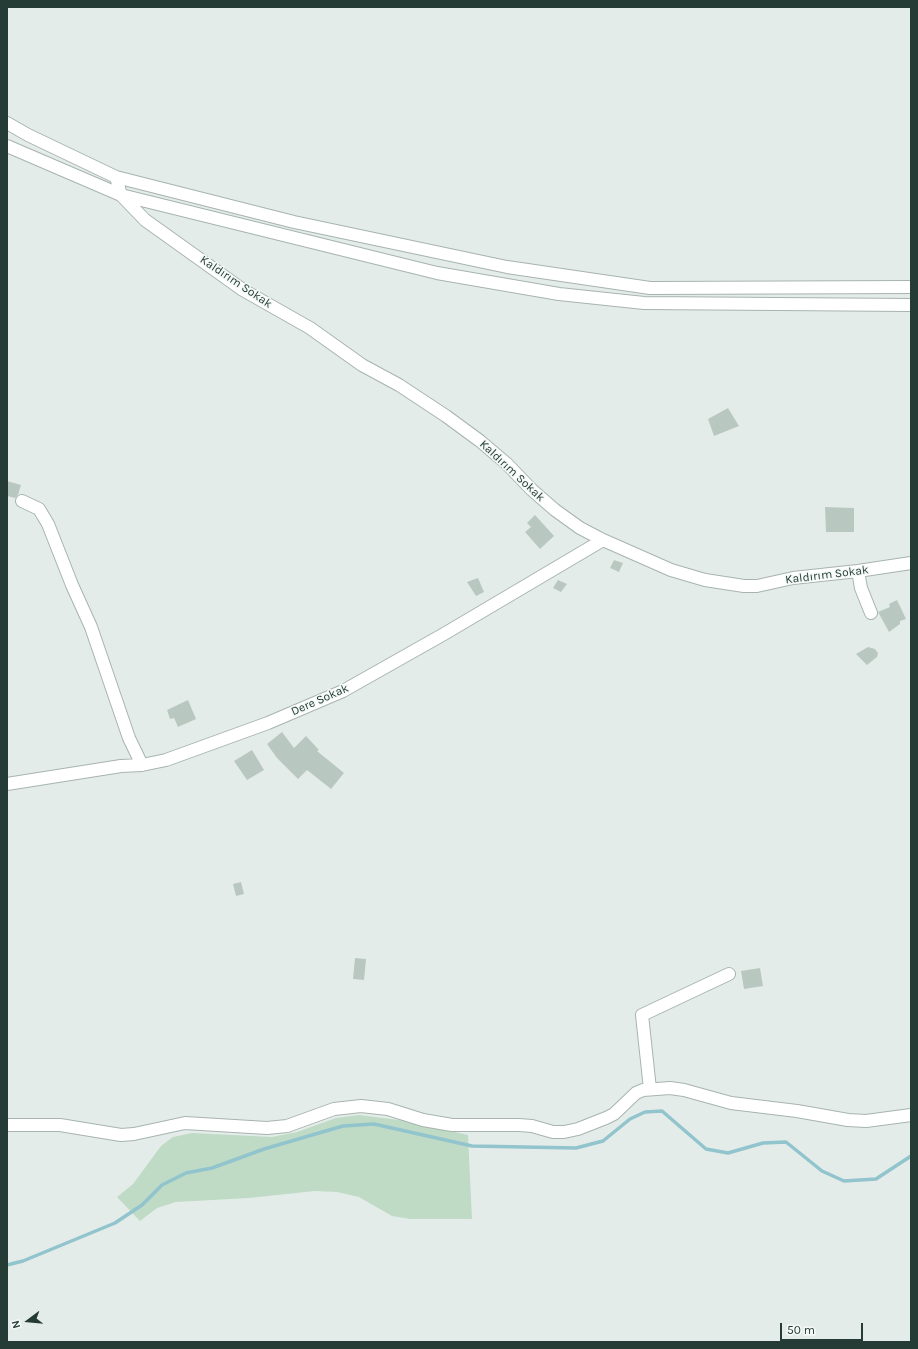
<!DOCTYPE html>
<html>
<head>
<meta charset="utf-8">
<style>
  body { margin:0 }
  #map { position:relative; width:918px; height:1349px; overflow:hidden; background:#e4ece9; font-family:Karla,sans-serif }
  canvas { display:block }
  .frame { position:absolute; inset:0; border:8px solid #253c36; pointer-events:none }
  .north { position:absolute; left:8px; top:1301px; width:40px; height:40px; -webkit-text-stroke:3px #f4f9f7; paint-order:stroke; rotate:254deg; font-size:11px; font-weight:700; line-height:16px; text-align:center; color:#253c36 }
  .north::after { content:''; display:block; margin:auto; width:14px; height:18px; background:#253c36; clip-path:polygon(50% 0,100% 100%,50% 72%,0 100%) }
  .scale { position:absolute; left:780px; top:1323px; width:83px; height:18px; box-sizing:border-box; border:2px solid #253c36; border-top:0; padding-left:5px; font-size:12px; line-height:14px; white-space:nowrap; color:#253c36; -webkit-text-stroke:3px #f4f9f7; paint-order:stroke }
</style>
</head>
<body>
<div id="map">
<canvas width="918" height="1349"></canvas>
<div class="frame"></div>
<div class="north">N</div>
<div class="scale">50 m</div>
</div>
<script>
const ctx = document.querySelector('canvas').getContext('2d');
ctx.lineJoin = 'round';
function paint(path, color) { ctx.fillStyle = color; ctx.fill(path, 'evenodd'); }
function stroke(path, color, width, dash) { ctx.strokeStyle = color; ctx.lineWidth = width; ctx.lineCap = dash ? 'butt' : 'round'; ctx.setLineDash(dash || []); ctx.stroke(path); }
function write(font, color, halo, rows, align = 'center') {
  ctx.font = font + ' Karla,sans-serif'; ctx.lineWidth = 3; ctx.setLineDash([]); ctx.textBaseline = 'middle'; ctx.strokeStyle = halo; ctx.fillStyle = color; for (const [text, x, y, turn = 0] of rows) {
    ctx.save(); ctx.translate(x, y); ctx.rotate((+turn || 0) * Math.PI / 180); ctx.textAlign = isNaN(turn) ? turn : align; if (halo) ctx.strokeText(text, 0, 0); ctx.fillText(text, 0, 0); ctx.restore();
  }
}
const green = new Path2D(`
  M359 1115 407 1121 468 1135 472 1219H410L392 1216 359 1197 337 1192 315 1191 249 1198 176 1202 157 1208 140 1221 117 1197 133 1184 161 1146 173 1137 192 1133 272 1137 297 1132 336 1118Z`);
const stream = new Path2D(`
  M7 1265 23 1261 115 1223 142 1205 162 1185 186 1173 212 1168 264 1149 343 1126 374 1124 472 1146 576 1148 603 1141 630 1119 645 1112 662 1111 706 1149 728 1153 763 1143 786 1142 822 1171 844 1181 876 1179 911 1156`);
const building = new Path2D(`
  M728 408 739 426 714 436 708 419Z
  M7 481 21 485 18 495 15 498 7 496Z
  M825 507 854 508V532H826Z
  M535 515 554 536 540 549 525 532 531 527 527 523Z
  M614 560 623 563 619 572 610 568Z
  M478 578 484 592 476 596 467 582Z
  M558 580 567 584 561 592 553 588Z
  M897 600 906 619 900 621V624L889 632 878 612 890 607 889 604Z
  M868 647 875 649 878 653 877 657 867 665 856 654Z
  M188 700 196 719 178 727 174 718 170 719 167 710Z
  M282 732 294 748 306 736 319 750 317 751 344 773 331 789 307 770 298 779 277 758 267 744Z
  M252 750 264 770 247 780 234 761Z
  M241 882 244 894 236 896 233 884Z
  M355 958 366 959 364 980 353 979Z
  M760 968 763 986 744 989 741 971Z`);
const minor = new Path2D(`
  M7 123 28 135 116 177 294 222 507 267 650 288 911 287
  M7 146 121 195 437 273 559 294 644 303 911 305
  M116 177 121 195 145 220 243 290 310 328 362 365 399 385 446 416 480 441 506 463 532 490 555 510 580 528 603 540 671 570 705 580 744 586H757L793 578 858 571 911 563
  M22 501 39 509 48 524 72 585 91 627 129 738 142 765
  M858 571 861 588 871 613
  M7 784 121 766 142 765 166 760 268 723 343 691 444 634 603 540
  M650 1089 642 1015 729 974
  M7 1125H60L121 1135 134 1134 185 1123 267 1128 287 1126 334 1109 361 1106 388 1109 423 1120 452 1125H519L532 1126 553 1132H564L578 1129 606 1118 614 1114 636 1093 643 1090 670 1088 684 1090 731 1103 797 1111 848 1120 866 1121 911 1115`);
const streetNames = [
  ["Kaldırım Sokak",236,282,34],
  ["Kaldırım Sokak",512,471,43],
  ["Kaldırım Sokak",827,575,-7],
  ["Dere Sokak",320,700,-24]
];
paint(green, '#bfdbc6');
stroke(stream, '#91c4cc', 3.5);
paint(building, '#b9c7c1');
stroke(minor, '#a7b4b0', 14);
stroke(minor, '#fff', 12);
write('12px', '#253c36', '#f4f9f7', streetNames);
</script>
</body>
</html>
